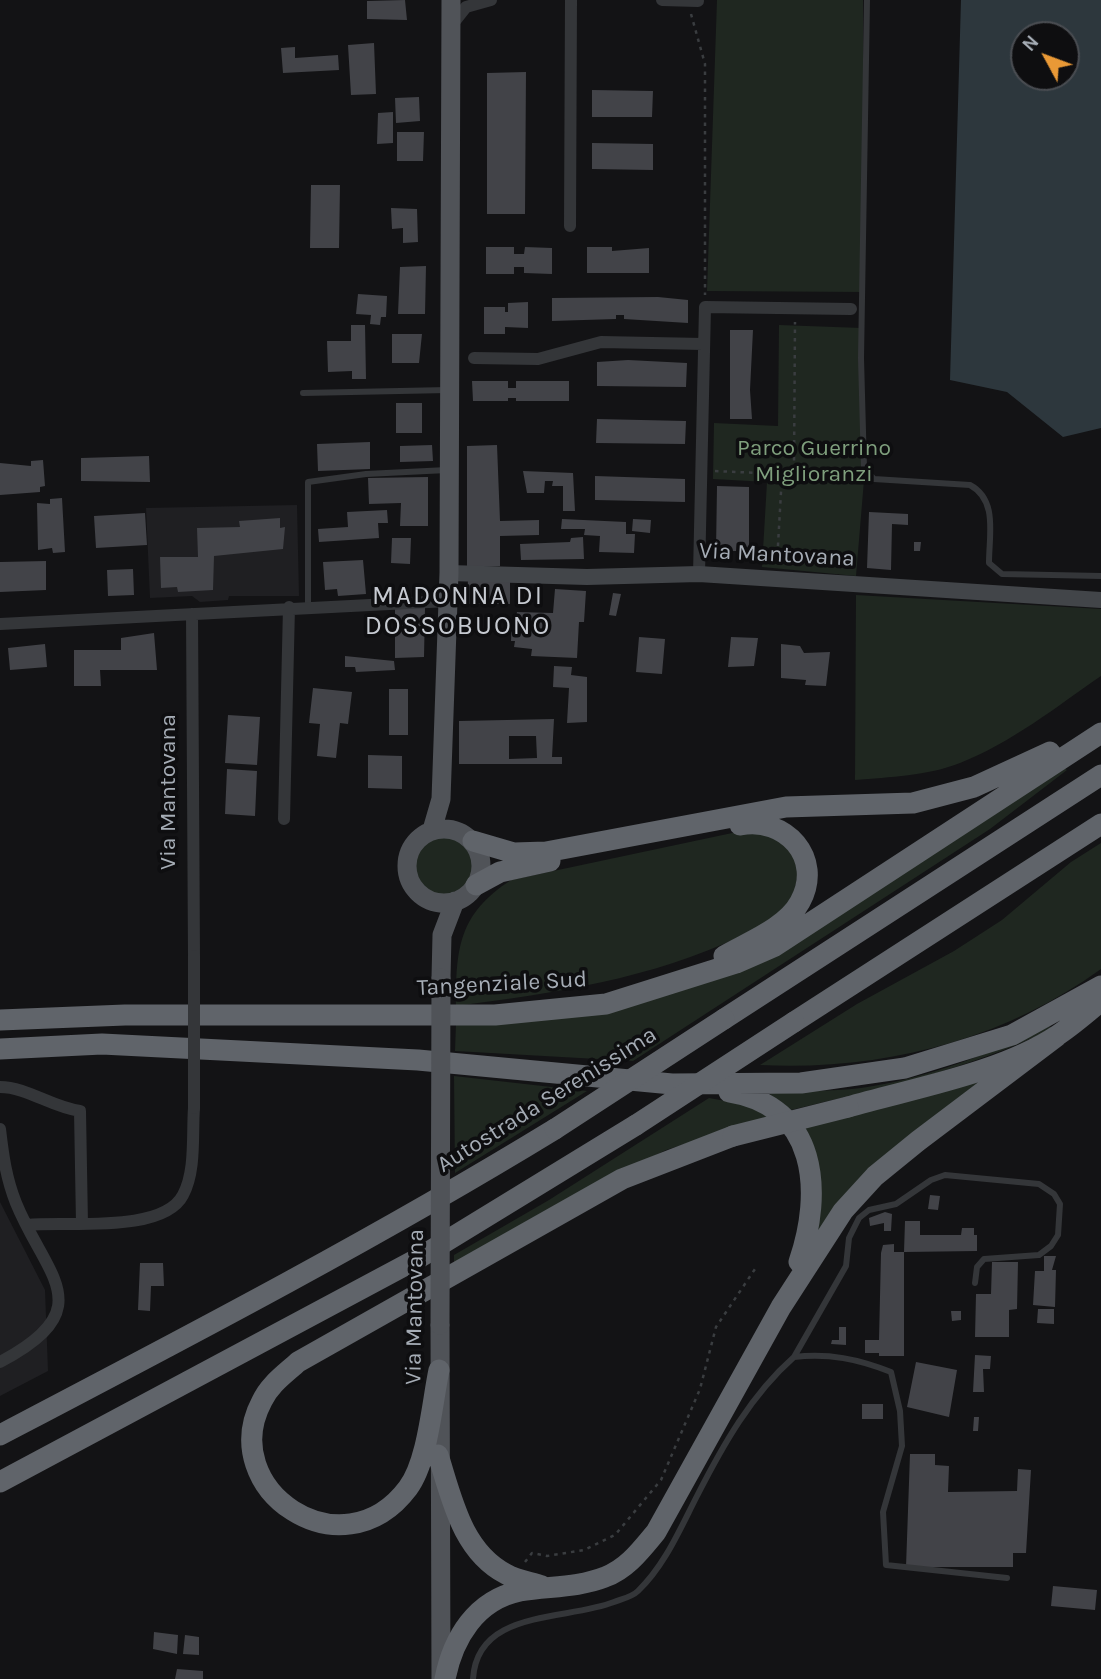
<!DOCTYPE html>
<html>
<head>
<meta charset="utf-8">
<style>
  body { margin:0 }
  #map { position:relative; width:1101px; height:1679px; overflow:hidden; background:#131315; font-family:Karla,sans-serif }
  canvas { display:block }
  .north { position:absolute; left:1010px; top:21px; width:70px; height:70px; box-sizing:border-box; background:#0e0e10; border:2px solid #4a4d52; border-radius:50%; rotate:311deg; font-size:19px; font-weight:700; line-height:28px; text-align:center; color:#a5acb5 }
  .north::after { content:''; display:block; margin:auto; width:24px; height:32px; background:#e99936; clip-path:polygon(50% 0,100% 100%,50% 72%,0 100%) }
</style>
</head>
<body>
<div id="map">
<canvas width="1101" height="1679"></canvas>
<div class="north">N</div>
</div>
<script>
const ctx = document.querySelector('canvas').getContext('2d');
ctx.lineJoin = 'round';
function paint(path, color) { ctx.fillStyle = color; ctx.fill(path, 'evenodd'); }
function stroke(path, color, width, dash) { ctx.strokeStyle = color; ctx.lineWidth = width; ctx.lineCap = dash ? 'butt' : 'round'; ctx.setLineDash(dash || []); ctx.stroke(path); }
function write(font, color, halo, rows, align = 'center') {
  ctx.font = font + ' Karla,sans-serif'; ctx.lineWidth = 7; ctx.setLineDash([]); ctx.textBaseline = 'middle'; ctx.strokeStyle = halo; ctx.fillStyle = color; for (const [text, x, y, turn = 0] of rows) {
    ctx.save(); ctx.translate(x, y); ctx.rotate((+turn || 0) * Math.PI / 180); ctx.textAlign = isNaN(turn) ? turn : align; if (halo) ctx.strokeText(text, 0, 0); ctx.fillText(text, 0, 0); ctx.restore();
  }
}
const built = new Path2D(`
  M297 505 299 596H229L228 600 200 602 192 596 150 598 146 508Z
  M0 1202 45 1290 48 1371 0 1396Z`);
const green = new Path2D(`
  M717 0H863L864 292 707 291Z
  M779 325 862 328 865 468 856 576 762 567 767 482 713 479 714 423 778 426Z
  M856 595 1101 609V676C1056 707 1011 743 960 763 927 776 890 777 855 780Z
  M1064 768 1067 770 990 829 633 1061 455 1051 456 1023 709 980Z
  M751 829C777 839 805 850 796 883 795 889 794 899 790 904 780 917 756 928 741 936 651 979 554 993 456 1006 456 947 459 914 511 880Z
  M414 866a30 30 0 1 1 60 0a30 30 0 1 1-60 0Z
  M1101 843V969C1002 1041 881 1071 760 1065L857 1004 954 951 1002 920 1071 862Z
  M1050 1026 1052 1029C964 1071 882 1088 787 1111L769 1093C799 1090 830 1092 861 1088 927 1079 990 1053 1050 1026Z
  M999 1069 817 1234 803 1126Z
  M454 1076 587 1091 455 1173Z
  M709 1098 748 1105 770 1117 666 1150 599 1184 454 1267V1255L549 1200Z`);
const water = new Path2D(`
  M961 0H1101V428L1063 437 1007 392 950 380ZM1024 35H1066V77H1024Z`);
const building = new Path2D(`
  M405 0 407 20 367 19V1Z
  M374 43 376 94 351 95 348 45Z
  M295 47V58L338 55 339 70 283 73 281 48Z
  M526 72 525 214H487V73Z
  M592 90 653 91 652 117H592Z
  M419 97 420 121 396 123 395 98Z
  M393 112V143L377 144 378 113Z
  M397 132H424L423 161H397Z
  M592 143 653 144V170L592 169Z
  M311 185H340L339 248H310Z
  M391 208 417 209 418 242 403 243V228L392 229Z
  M486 247H514V254H524L525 247 552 248V274L524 273V267H514V274H486Z
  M587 247H612V251L649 248V273H587Z
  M426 266 425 314H398L400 267Z
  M358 294 387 296 386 317H381L380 325 370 324 371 315 356 314Z
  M658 297 688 300V323L624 319V315H616V319L552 321V298Z
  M528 302V328L505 327V334H484V307H505V312H508V303Z
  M351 325H365L366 379H352V371L328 372 327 341H351Z
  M730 330H753L750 390 752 419H730Z
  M392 334H422L419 363H392Z
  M628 360 687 363 686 387 597 386V362Z
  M472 381H508V388H516V381H569V401H516V398H508V401H473Z
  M396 403H422V433H396Z
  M597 419 686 421 685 444 596 443Z
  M370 442V469L318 471 317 444Z
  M432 445 433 461 400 462V446Z
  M497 445 500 521 539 520V535L500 536V566L467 567V446Z
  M149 456 150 482 81 481V458Z
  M43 460 45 486 40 487V492L0 495V463L31 466V461Z
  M523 471 573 473 575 511H563V486H552L553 481H545L544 493H527Z
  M595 476 685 479V502L595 500Z
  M428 477V526H400L401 503 369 504 368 478Z
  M717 486 749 487V551H716Z
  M62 498 65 552 53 553 52 548 38 550 37 503 50 504V499Z
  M387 510 388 523H378L379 538 319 542 318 529 348 527 347 512Z
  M869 512 908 514V525L892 524 891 570 867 568Z
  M145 513 147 545 96 548 94 516Z
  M280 518V528L285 527 283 549 214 556 213 590 178 592 177 587 161 588 160 557H198L197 528 240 527 239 521Z
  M562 519 626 522V534H635L634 553 599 552 600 536 584 535 585 529H561Z
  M633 519 651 520 650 533 632 531Z
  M583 537 584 559 521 560 520 544 570 542 571 538Z
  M392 538H411L410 564 391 563Z
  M914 542H921L920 551H914Z
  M363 560 366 594 338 596 337 589 325 590 323 562Z
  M46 561V590L0 592V562Z
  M133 569 134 595 108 596 107 570Z
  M468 579H510V604H467Z
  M555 589 586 591 584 622H579L577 658 531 656 532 649 514 647 515 641H511L512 617H516L517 612 553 613Z
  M613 593 621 594 616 616 609 615Z
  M395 608H425L424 657 395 658Z
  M154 633 157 670H100L101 686H74V650H121V638Z
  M639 637 665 639 662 674 636 672Z
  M731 637 758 638 754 666 728 667Z
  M45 644 47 667 10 670 8 648Z
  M781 644 800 646 804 653 830 652 826 686 805 685 806 680 781 678Z
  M345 656 394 661 395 670 356 672 355 667H345Z
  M554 666 572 667 571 675 587 677V722L567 723 569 688 553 687Z
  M313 688 352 692 348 724 340 723 336 758 317 756 320 724 309 723Z
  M389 689H408V735H389Z
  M228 715 260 717 257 765 225 763Z
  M554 719 552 757H562V764H459V721ZM509 736H536L537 758 509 759Z
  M368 755 402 756V789L368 788Z
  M227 769 257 771 255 816 225 814Z
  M930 1195 940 1196 938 1210 928 1209Z
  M885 1212 892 1214 891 1231H884V1223L870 1226 869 1218Z
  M905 1221H920V1235H961L962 1228H974V1235H977V1251L904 1252Z
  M894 1244V1252H904V1356H879V1353H865V1340H879L881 1253 883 1245Z
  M1044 1256H1056L1052 1270H1056L1055 1307 1033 1305 1035 1271H1044Z
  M992 1262H1018L1017 1309 1009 1310V1337H975L976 1294H991Z
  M140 1263H163L164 1286H151L150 1311 138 1310Z
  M1038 1309H1054V1324L1037 1323Z
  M951 1311H961V1320L952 1321Z
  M839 1327H846V1345L831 1344 832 1340H839Z
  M975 1355 991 1356 990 1369H983L984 1392H973Z
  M916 1362 957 1370 949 1417 907 1407Z
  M862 1404H883V1419H862Z
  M974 1417H979L978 1431H973Z
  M910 1454H935V1465L949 1466 948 1492 1017 1491 1018 1469 1031 1470 1026 1553H1013V1567H906Z
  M1053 1586 1097 1590 1095 1610 1051 1606Z
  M154 1632 178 1635 177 1654 153 1649Z
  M185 1635 199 1637V1655L183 1654Z
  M177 1669 203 1671V1679H175Z`);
const path = new Path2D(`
  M691 14 705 64V295
  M715 471 782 474
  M777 563 782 474 792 471 794 467 795 322
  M525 1562 532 1553 547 1556 584 1550 615 1535 661 1480 700 1389 716 1327 757 1266`);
const lane = new Path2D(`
  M867 0 861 358 864 468 874 479 970 485C998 500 989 535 989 563L1002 574 1101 576
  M303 393 448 390
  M308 606V482L366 474 447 470
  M794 1357 846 1266 849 1238 859 1218 869 1210 896 1204 931 1180 945 1175 1039 1184 1054 1194 1060 1204 1058 1235 1051 1246 1039 1255 984 1259 977 1267 975 1283
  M473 1679C477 1609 565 1621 614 1602 622 1599 632 1597 638 1591 665 1565 680 1529 697 1496 723 1445 751 1395 794 1357 829 1353 858 1359 891 1372L900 1411 902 1446 883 1512 886 1565 1007 1578`);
const street = new Path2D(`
  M662 0 698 1
  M451 26 466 7 491 0
  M570 226 571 0
  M474 358 538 359 601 342 703 344
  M699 574 705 307 851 309
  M192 614 194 956
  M0 624 448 601
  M284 819 289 607
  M0 1087C27 1087 51 1107 80 1111L82 1224
  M0 1129C3 1155 6 1178 16 1203 46 1277 102 1308 0 1362
  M28 1225C65 1221 163 1234 183 1195 196 1171 192 1135 194 1108`);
const secondary = new Path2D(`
  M449 573 587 577 699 574 1101 600`);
const primary = new Path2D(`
  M407 866a37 37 0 1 1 74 0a37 37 0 1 1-74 0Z
  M432 830 441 799 449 573 451 0
  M441 978 442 935 455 901
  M440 1325 441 1679`);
const highway = new Path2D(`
  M473 841 514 853 546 852 786 807 913 803 974 787 1050 752
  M476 885 500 872 550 861
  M724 956C748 942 786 928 800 902 824 858 785 816 740 825
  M724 1019 1101 775
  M0 1020 125 1015H495L606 1004 736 963 775 946 1101 733
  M794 1022 1101 824
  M0 1049 102 1044 418 1060 672 1084 801 1083 905 1068 1012 1035 1101 986
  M729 1092C818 1106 823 1192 799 1262
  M848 1107C914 1088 1001 1073 1058 1035 1073 1025 1087 1013 1101 1001
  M439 1370C432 1403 428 1461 408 1488 342 1576 215 1489 262 1401 270 1384 285 1374 298 1362L622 1179 733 1136
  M0 1435C187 1337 375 1239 555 1129
  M438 1455C452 1499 462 1551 506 1574 516 1580 530 1582 542 1586
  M0 1482 417 1259 636 1125
  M445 1679C453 1638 476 1600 520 1591 548 1586 577 1588 605 1577 627 1569 641 1550 656 1532L781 1307 843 1211 875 1176 918 1141 1057 1036`);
const streetBridge = new Path2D(`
  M194 1108V956`);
const primaryBridge = new Path2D(`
  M440 1325 441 978`);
const highwayBridge = new Path2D(`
  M636 1125 794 1022
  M555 1129 724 1019
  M733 1136 848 1107`);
const parkNames = [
  ["Parco Guerrino",814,448],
  ["Miglioranzi",814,474]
];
const streetNames = [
  ["Via Mantovana",777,555,3],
  ["Via Mantovana",168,792,-90],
  ["Tangenziale Sud",502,984,-3],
  ["Autostrada Serenissima",547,1100,-32],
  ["Via Mantovana",415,1307,-89]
];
const quarterNames = [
  ["MADONNA DI",458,597],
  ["DOSSOBUONO",458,627]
];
paint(built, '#1f1f22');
paint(green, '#1f2720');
paint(water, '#2d373d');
paint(building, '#424348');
stroke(path, '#3a3d40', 2.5, [3.5, 5]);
stroke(lane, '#343639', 6);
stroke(street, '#343639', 12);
stroke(secondary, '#424549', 16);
stroke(primary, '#505358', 19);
stroke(highway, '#60646a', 21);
stroke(streetBridge, '#343639', 12);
stroke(primaryBridge, '#505358', 19);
stroke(highwayBridge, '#60646a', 21);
write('23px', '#7f9f7d', '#0e0e10', parkNames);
write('23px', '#a5acb5', '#0e0e10', streetNames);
ctx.letterSpacing = '2px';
write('26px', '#c6cad1', '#0e0e10', quarterNames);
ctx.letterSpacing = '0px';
</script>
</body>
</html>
